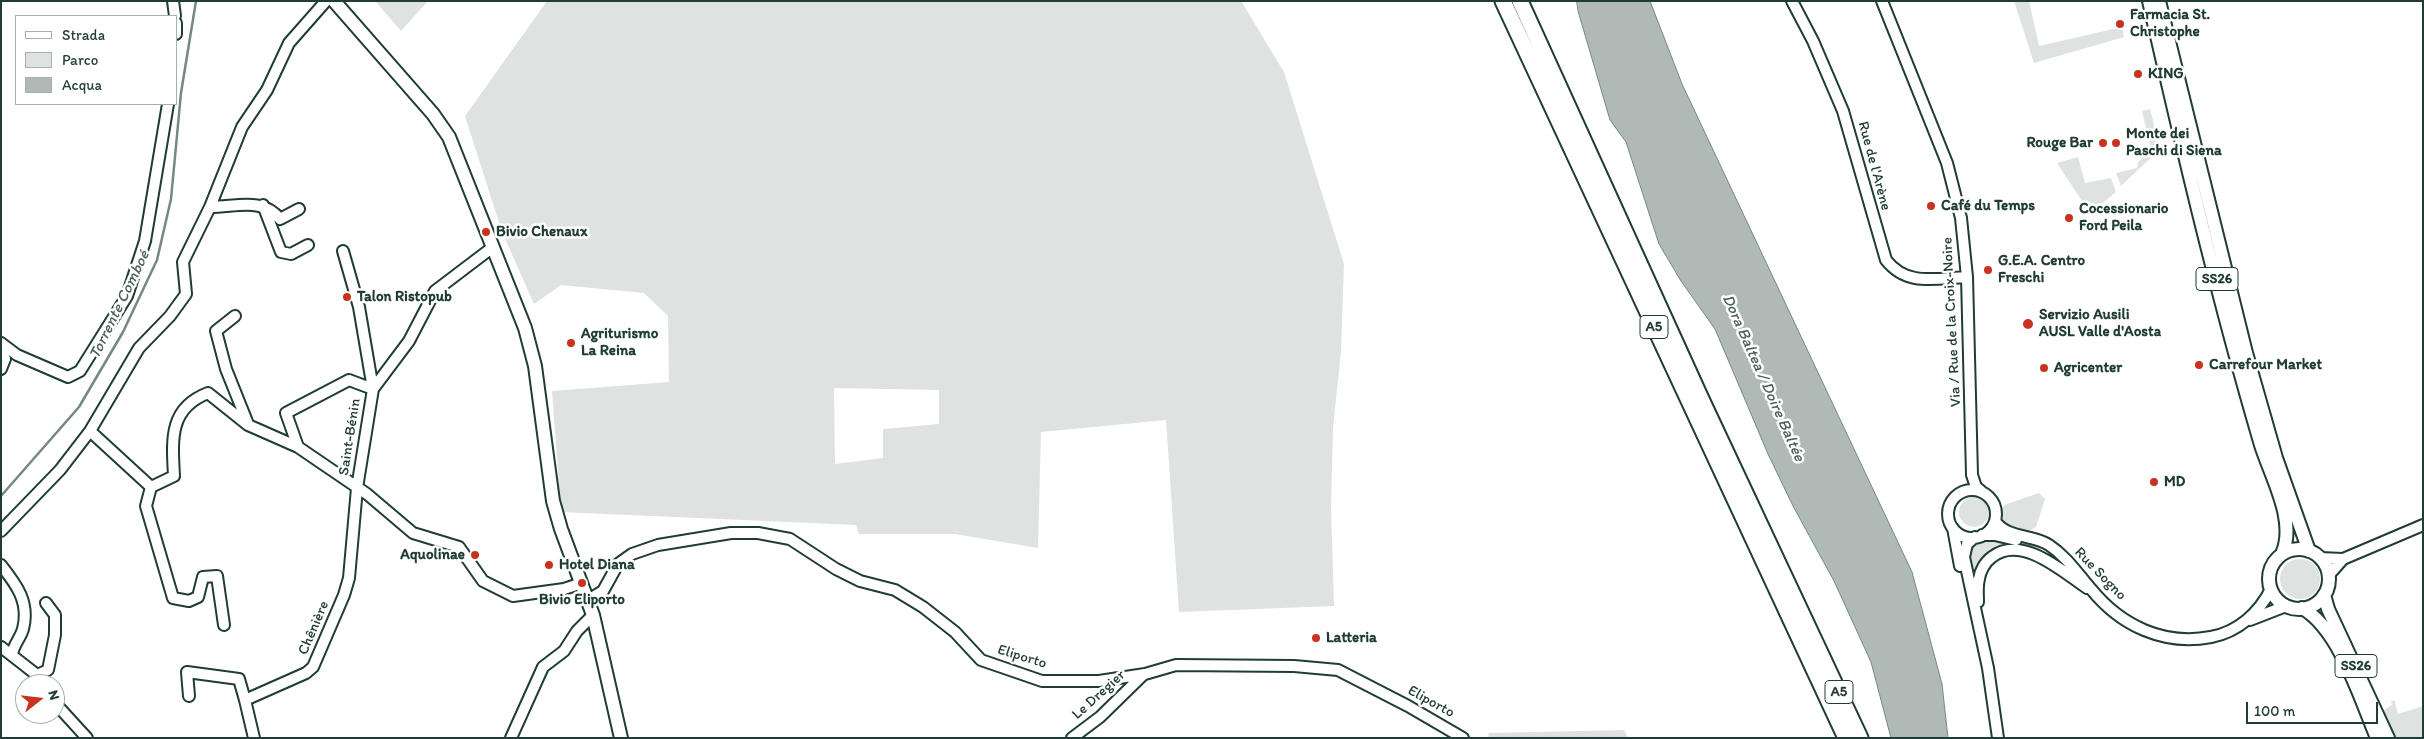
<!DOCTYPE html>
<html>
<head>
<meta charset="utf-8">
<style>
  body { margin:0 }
  #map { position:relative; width:2424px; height:739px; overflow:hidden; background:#fff; font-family:Itim,sans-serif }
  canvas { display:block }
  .frame { position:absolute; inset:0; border:2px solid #1f3d34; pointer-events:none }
  .legend { position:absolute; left:15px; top:15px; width:162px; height:90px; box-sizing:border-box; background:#fff; border:1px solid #a5b1ae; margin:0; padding:6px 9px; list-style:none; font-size:15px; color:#1f3d34 }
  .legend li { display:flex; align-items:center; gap:10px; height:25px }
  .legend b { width:25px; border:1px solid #a5b1ae }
  .north { position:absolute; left:15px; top:674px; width:50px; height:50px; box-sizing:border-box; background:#fff; border:1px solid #a5b1ae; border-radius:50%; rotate:74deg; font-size:14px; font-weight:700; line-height:20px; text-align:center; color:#1f3d34 }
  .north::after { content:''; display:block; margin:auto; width:18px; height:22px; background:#c8321e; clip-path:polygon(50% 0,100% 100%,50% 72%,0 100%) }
  .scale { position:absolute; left:2246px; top:702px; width:132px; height:22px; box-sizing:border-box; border:2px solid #1f3d34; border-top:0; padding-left:6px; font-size:15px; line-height:18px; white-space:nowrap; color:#1f3d34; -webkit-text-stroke:4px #fff; paint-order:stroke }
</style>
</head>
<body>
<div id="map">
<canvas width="2424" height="739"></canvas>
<div class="frame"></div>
<ul class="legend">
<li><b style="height:6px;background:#fff"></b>Strada</li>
<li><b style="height:14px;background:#dee3e2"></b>Parco</li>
<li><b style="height:14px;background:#afbab7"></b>Acqua</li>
</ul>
<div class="north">N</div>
<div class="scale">100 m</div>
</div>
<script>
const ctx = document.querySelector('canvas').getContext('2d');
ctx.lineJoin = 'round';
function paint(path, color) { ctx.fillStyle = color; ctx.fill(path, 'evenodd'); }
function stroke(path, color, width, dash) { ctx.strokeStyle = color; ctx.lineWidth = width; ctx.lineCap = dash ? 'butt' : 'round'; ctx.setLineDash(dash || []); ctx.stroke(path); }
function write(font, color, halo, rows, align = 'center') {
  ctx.font = font + ' Itim,sans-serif'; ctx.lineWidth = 5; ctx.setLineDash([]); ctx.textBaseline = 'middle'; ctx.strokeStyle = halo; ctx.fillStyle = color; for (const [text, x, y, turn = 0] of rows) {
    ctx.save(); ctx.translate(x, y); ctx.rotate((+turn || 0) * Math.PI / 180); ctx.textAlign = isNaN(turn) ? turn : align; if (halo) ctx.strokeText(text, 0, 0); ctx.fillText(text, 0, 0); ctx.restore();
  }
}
const green = new Path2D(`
  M375 1H428L401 31Z
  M547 1H1241L1284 72 1344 264 1341 351 1333 428 1331 508 1334 606 1179 612 1166 420 1041 432 1038 548 955 534H859L856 525 561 512 552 391 669 382 668 316 644 293 561 285 534 304 502 232 465 116ZM834 388 939 390V424L883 429V458L835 464Z
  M2014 1H2029L2039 46 2122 27 2124 37 2034 63Z
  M2150 109 2160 149 2121 186 2116 173 2137 168 2138 162 2151 149 2142 111Z
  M2078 157 2085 183 2111 178 2116 192 2098 207H2094L2091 202 2084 204 2057 163Z
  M2039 493 2045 499 2036 527 2025 533 2006 527 2001 514 2004 505Z
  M1959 512a15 15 0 1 1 30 0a15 15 0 1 1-30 0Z
  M1989 539 2009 545C1984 546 1982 558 1974 579 1969 559 1961 542 1989 539Z
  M2280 579a20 20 0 1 1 40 0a20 20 0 1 1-40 0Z
  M2391 700 2395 701 2398 714 2423 706V738H2394L2384 710 2392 705Z
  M1624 730 1628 738H1489L1488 733Z`);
const water = new Path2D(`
  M1577 1H1650L1682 84 1912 572 1942 684 1948 738H1891L1871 662 1834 581 1793 506 1768 454 1715 329 1681 281 1659 244 1626 142 1610 120 1578 11Z`);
const stream = new Path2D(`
  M1 496 79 407 123 332 157 260 171 199 181 93 196 1`);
const minor = new Path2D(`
  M173 1 175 16
  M1792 1 1813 41 1843 111 1886 260C1907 287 1936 278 1967 277
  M1882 1 1947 163 1961 218 1967 277 1972 475 1976 487 1981 491
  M176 23V34
  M263 205 281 252 291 254 308 245
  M210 207C237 207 262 197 280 219L299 209
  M235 316 216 331 226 369 248 424
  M1 343 17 355 68 377 80 371 127 296 145 241 168 104
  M1 350 5 359 1 369
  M90 431 151 487 174 476C172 439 169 408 208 393L248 425 298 447 367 494 413 533 459 547 483 581 513 596 564 589 582 583
  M298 447 286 413 349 380 373 389 359 307 343 251
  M151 487 146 506 173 598 189 601 198 597 203 577 217 576 224 625
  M1948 514a24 24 0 1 1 48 0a24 24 0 1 1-48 0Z
  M1995 521C2007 539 2033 534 2049 545 2067 557 2077 573 2091 589 2121 626 2164 646 2211 637 2238 632 2259 613 2271 589
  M1953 528 1960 566
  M1 531 60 470 90 431 139 348 170 316 186 294 183 262 210 207 242 127 267 90 289 43 326 1
  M1982 535H1995L2016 540
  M1975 537 1967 544 1964 557 1988 668 1998 738
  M2320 558 2343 559
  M1 565C16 584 30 602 23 629 21 637 14 644 12 654
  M2328 576 2343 559 2423 525
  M588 600 603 591 618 564 632 554 658 545 731 533H758L790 539 836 569 860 581 895 590 923 607 955 632 981 660 1042 681H1099L1145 674 1176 665 1294 666 1338 670 1408 706 1463 738
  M1978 602C1978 595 1977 587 1979 579 1980 571 1985 562 1992 557 2021 534 2062 571 2087 588
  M2250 620 2286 606
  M1 647 37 675 42 684
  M37 675 48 670 55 635V615L46 603
  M189 696 187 672 239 679 245 700
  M55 703 87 738
  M254 738 245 700 306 673 313 667 344 595 349 578 357 488 373 389 409 341 435 291 493 247
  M511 738 543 667 564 651 577 631 593 615
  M1072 738 1100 717 1144 674`);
const major = new Path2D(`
  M334 1 433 114 449 137 525 328 535 366 553 501 561 529 593 615 621 738
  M2149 1C2183 150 2218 299 2261 445 2271 477 2297 521 2282 554
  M2159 1 2246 353 2276 458 2309 551
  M2269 579a30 30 0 1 1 60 0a30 30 0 1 1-60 0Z
  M2324 595 2328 609 2388 738
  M2302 608C2339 628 2361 700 2377 738`);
const highway = new Path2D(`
  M1503 1 1846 738
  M1520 1 1701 399 1860 738`);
const markers = [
  [2120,24,5,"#c8321e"],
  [2138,74,5,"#c8321e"],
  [2103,143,5,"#c8321e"],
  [2116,143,5,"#c8321e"],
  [1931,206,5,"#c8321e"],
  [2069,218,5,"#c8321e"],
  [486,232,5,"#c8321e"],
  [1988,270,5,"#c8321e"],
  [347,297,5,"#c8321e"],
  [2028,324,6,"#c8321e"],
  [571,343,5,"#c8321e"],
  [2199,365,5,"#c8321e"],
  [2044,368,5,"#c8321e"],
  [2154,482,5,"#c8321e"],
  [475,555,5,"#c8321e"],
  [549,565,5,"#c8321e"],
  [582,583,5,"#c8321e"],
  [1316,638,5,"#c8321e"]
];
const shields = [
  [2217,279,42],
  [1654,327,28],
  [2356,666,42],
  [1839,692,28]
];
const shieldNames = [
  ["SS26",2217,279],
  ["A5",1654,327],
  ["SS26",2356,666],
  ["A5",1839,692]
];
const poiNames = [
  ["Farmacia St.",2130,15],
  ["Christophe",2130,32],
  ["KING",2148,74],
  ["Monte dei",2126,134],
  ["Paschi di Siena",2126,151],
  ["Rouge Bar",2093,143,"right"],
  ["Café du Temps",1941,206],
  ["Cocessionario",2079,209],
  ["Ford Peila",2079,226],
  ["Bivio Chenaux",496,232],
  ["G.E.A. Centro",1998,261],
  ["Freschi",1998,278],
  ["Talon Ristopub",357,297],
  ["Servizio Ausili",2039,315],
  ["AUSL Valle d'Aosta",2039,332],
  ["Agriturismo",581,334],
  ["La Reina",581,351],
  ["Carrefour Market",2209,365],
  ["Agricenter",2054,368],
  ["MD",2164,482],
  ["Aquolinae",465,555,"right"],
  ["Hotel Diana",559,565],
  ["Bivio Eliporto",582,600,"center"],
  ["Latteria",1326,638]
];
const streetNames = [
  ["Rue de l'Arène",1874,166,75],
  ["Via / Rue de la Croix-Noire",1952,322,-93],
  ["Saint-Bénin",350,437,-81],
  ["Rue Sogno",2100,574,46],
  ["Chênière",314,628,-67],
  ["Eliporto",1022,657,17],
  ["Le Dregier",1099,695,-42],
  ["Eliporto",1431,702,29]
];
const waterNames = [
  ["Torrente Comboé",120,305,-64],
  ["Dora Baltea / Doire Baltée",1763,378,66]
];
paint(green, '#dee3e2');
paint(water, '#afbab7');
stroke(water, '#758883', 1);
stroke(stream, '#758883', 2.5);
stroke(minor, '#1f3d34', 14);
stroke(major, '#1f3d34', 16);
stroke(highway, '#1f3d34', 19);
stroke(minor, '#fff', 10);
stroke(major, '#fff', 12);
stroke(highway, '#fff', 15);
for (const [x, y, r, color] of markers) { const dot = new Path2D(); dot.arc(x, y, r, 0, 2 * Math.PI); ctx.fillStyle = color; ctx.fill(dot); stroke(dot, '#fff', 2); }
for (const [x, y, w] of shields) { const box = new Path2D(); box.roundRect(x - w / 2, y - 11.5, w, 23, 4); ctx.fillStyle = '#fff'; ctx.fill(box); stroke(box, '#1f3d34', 1); }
write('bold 14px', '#1f3d34', null, shieldNames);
write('bold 15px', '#1f3d34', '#fff', poiNames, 'left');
write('15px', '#1f3d34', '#fff', streetNames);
write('italic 16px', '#4a625b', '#fff', waterNames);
</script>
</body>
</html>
